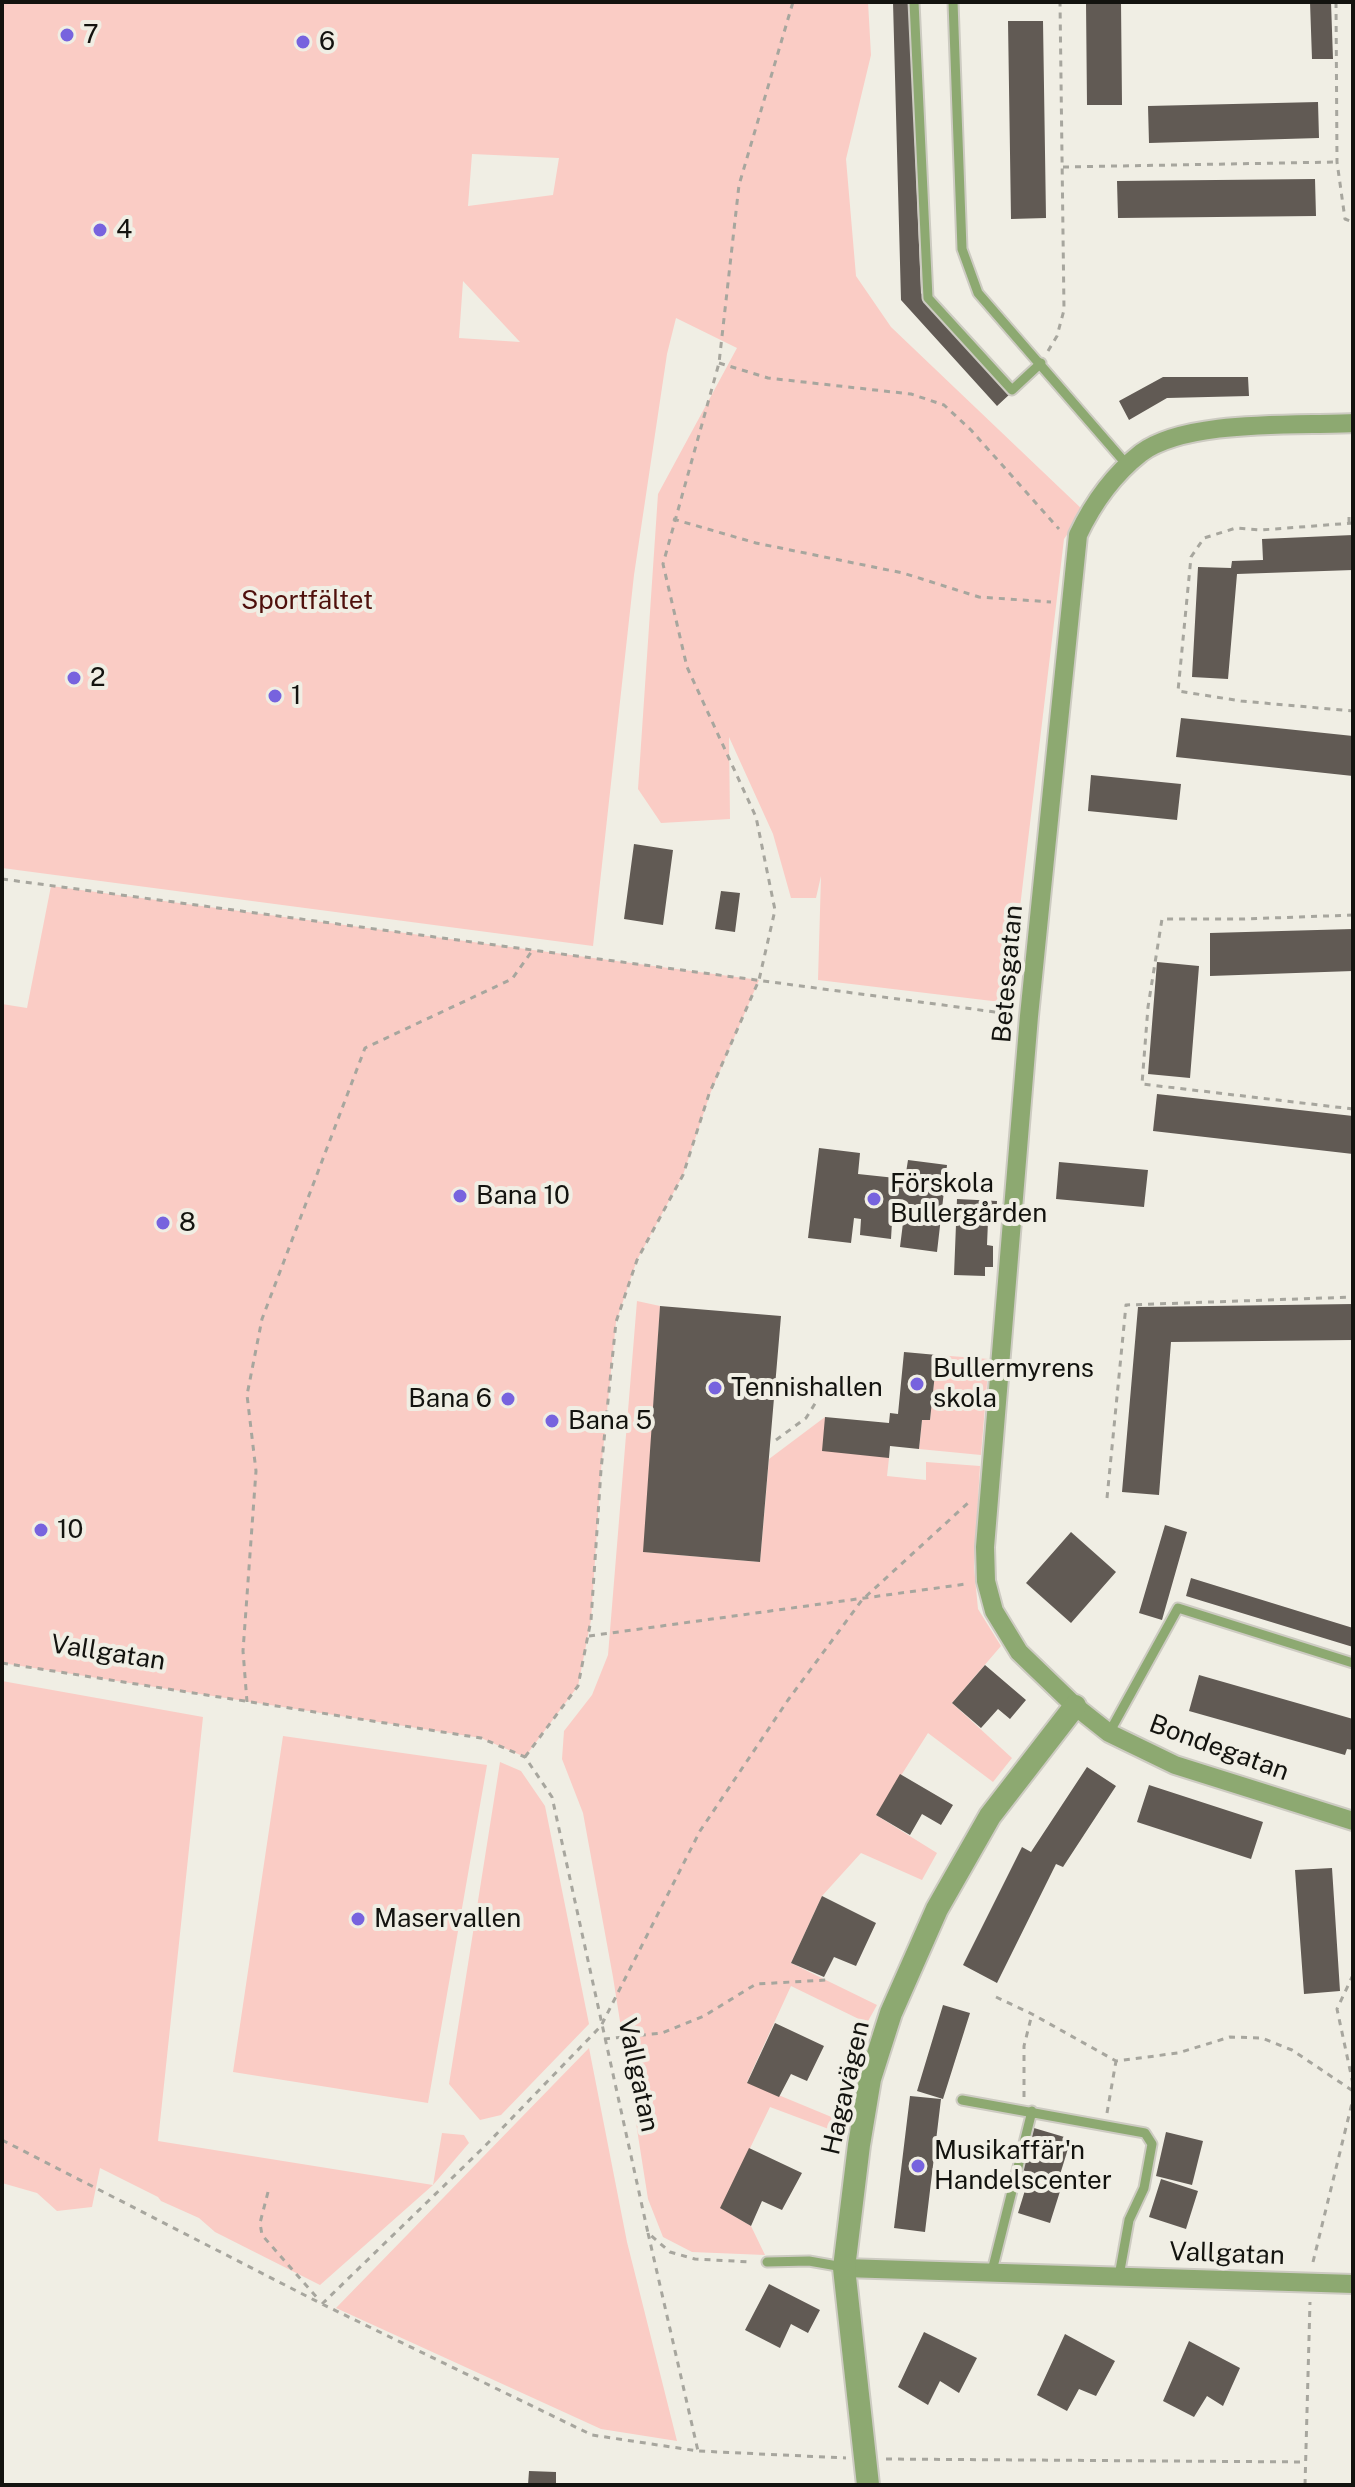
<!DOCTYPE html>
<html>
<head>
<meta charset="utf-8">
<style>
  body { margin:0 }
  #map { position:relative; width:1355px; height:2487px; overflow:hidden; background:#f0eee4; font-family:"Public Sans",sans-serif }
  canvas { display:block }
  .frame { position:absolute; inset:0; border:4px solid #13130f; pointer-events:none }
</style>
</head>
<body>
<div id="map">
<canvas width="1355" height="2487"></canvas>
<div class="frame"></div>
</div>
<script>
const ctx = document.querySelector('canvas').getContext('2d');
ctx.lineJoin = 'round';
function paint(path, color) { ctx.fillStyle = color; ctx.fill(path, 'evenodd'); }
function stroke(path, color, width, dash) { ctx.strokeStyle = color; ctx.lineWidth = width; ctx.lineCap = dash ? 'butt' : 'round'; ctx.setLineDash(dash || []); ctx.stroke(path); }
function write(font, color, halo, rows, align = 'center') {
  ctx.font = font + ' "Public Sans",sans-serif'; ctx.lineWidth = 8; ctx.setLineDash([]); ctx.textBaseline = 'middle'; ctx.strokeStyle = halo; ctx.fillStyle = color; for (const [text, x, y, turn = 0] of rows) {
    ctx.save(); ctx.translate(x, y); ctx.rotate((+turn || 0) * Math.PI / 180); ctx.textAlign = isNaN(turn) ? turn : align; if (halo) ctx.strokeText(text, 0, 0); ctx.fillText(text, 0, 0); ctx.restore();
  }
}
const green = new Path2D(`
  M2 2H868L871 55 846 159 856 276 891 327 1084 511 1064 539 1018 924 1013 922 1009 1003 818 980 821 876 816 898H791L773 834 729 737 730 819 661 823 638 789 658 494 737 348 676 318 667 354 634 575 593 946 2 868ZM472 154 559 158 553 195 468 206ZM463 281 520 342 459 338Z
  M51 886 759 980 710 1094 683 1175 637 1260 616 1322 601 1470 591 1620 578 1686 525 1757 481 1738 2 1663V1004L27 1008Z
  M637 1301 660 1306 644 1552 760 1562 769 1459 825 1417 889 1458 887 1476 926 1480V1462L980 1466 974 1567 978 1609 1001 1646 952 1703 1012 1758 993 1782 928 1733 876 1815 937 1853 922 1880 861 1853 822 1896 791 1963 877 2005 867 2023 791 1986 747 2082 846 2123 842 2134 770 2107 721 2208 751 2226 765 2255 692 2252 663 2237 648 2199 613 1977 583 1813 562 1759 564 1731 592 1695 608 1655Z
  M937 1355 989 1359 981 1455 919 1449 922 1420H930Z
  M2 1681 203 1717 158 2141 433 2185 442 2133 464 2135 469 2143 433 2185 320 2285 215 2232 199 2218 161 2201 158 2197 100 2168 92 2207 57 2211 37 2193 2 2183Z
  M283 1736 487 1765 428 2103 233 2072Z
  M500 1762 521 1771 545 1806 589 2024 501 2115 480 2120 449 2084Z
  M589 2048 627 2242 677 2441 601 2429 336 2308Z`);
const building = new Path2D(`
  M893 2H909L921 293 1011 393 997 406 901 300Z
  M1086 2H1121L1122 105H1087Z
  M1310 2H1331L1333 59H1312Z
  M1008 21H1043L1046 218 1011 219Z
  M1318 102 1319 138 1149 143 1148 106Z
  M1315 179 1316 216 1118 218 1117 181Z
  M1163 377H1248L1249 396 1167 398 1129 420 1119 401Z
  M1353 535V570L1237 574 1228 679 1192 677 1198 567 1231 568 1232 561 1263 560 1262 539Z
  M1181 718 1353 736V776L1176 757Z
  M1091 775 1181 784 1177 820 1088 811Z
  M634 844 673 850 663 925 624 919Z
  M721 891 740 893 735 932 715 929Z
  M1353 929V971L1210 976V933Z
  M1157 962 1199 966 1190 1078 1148 1074Z
  M1157 1094 1353 1116V1154L1153 1131Z
  M819 1148 860 1153 858 1174 905 1179 908 1160 947 1165 937 1252 900 1247 903 1223 892 1222 891 1239 860 1235 861 1219 854 1218 851 1243 808 1238Z
  M1059 1162 1148 1170 1144 1207 1056 1199Z
  M957 1199 997 1201 996 1221H988L987 1245 993 1246V1267H985V1276L954 1275Z
  M1353 1304V1340L1171 1342 1159 1495 1122 1492 1138 1307Z
  M660 1306 781 1316 760 1562 643 1552Z
  M904 1352 937 1355 930 1420H922L919 1449 890 1446 889 1458 822 1451 825 1417 889 1423 890 1413 898 1414Z
  M1165 1525 1187 1532 1162 1620 1139 1613Z
  M1071 1532 1116 1572 1071 1623 1026 1583Z
  M1191 1578 1353 1628V1647L1186 1596Z
  M985 1665 1026 1700 1010 1719 998 1709 981 1728 952 1703Z
  M1199 1675 1353 1719V1750L1347 1749 1345 1755 1189 1711Z
  M1087 1767 1116 1786 1063 1867 1056 1864 997 1983 963 1965 1022 1847 1031 1852Z
  M900 1774 953 1805 941 1825 922 1814 910 1835 876 1815Z
  M1149 1785 1263 1822 1251 1859 1137 1822Z
  M1332 1868 1340 1991 1304 1994 1295 1870Z
  M822 1896 876 1923 856 1966 834 1957 824 1977 791 1963Z
  M943 2005 970 2013 943 2099 917 2091Z
  M775 2023 824 2046 807 2081 791 2074 779 2097 747 2083Z
  M910 2096 941 2099 925 2232 894 2228Z
  M1034 2128 1071 2139 1058 2181 1022 2170Z
  M1166 2132 1203 2141 1192 2185 1156 2176Z
  M749 2148 802 2173 782 2210 762 2201 751 2226 720 2208Z
  M1030 2174 1062 2185 1050 2223 1018 2213Z
  M1161 2179 1198 2191 1186 2229 1149 2217Z
  M769 2284 820 2310 808 2333 791 2324 780 2348 745 2330Z
  M924 2332 977 2358 959 2393 940 2381 928 2405 898 2387Z
  M1065 2334 1115 2361 1096 2396 1079 2389 1067 2411 1037 2395Z
  M1189 2341 1240 2368 1223 2406 1207 2396 1194 2417 1163 2401Z
  M529 2471 556 2472V2485H528Z`);
const path = new Path2D(`
  M1336 2 1337 162 1345 219 1353 222
  M1063 167 1337 162
  M1048 351 1057 336 1064 310 1060 2
  M719 363 768 378 911 394 944 405 971 430 1059 529
  M673 519 756 543 903 573 979 597 1051 602
  M1349 523V512
  M1353 523 1261 530 1236 528 1204 538 1191 557 1178 691 1241 701 1353 711
  M2 879 1010 1014
  M1353 915 1244 919H1162L1148 1007 1142 1084 1353 1109
  M776 1440 806 1418 816 1402
  M1107 1498 1126 1305 1353 1297
  M589 1636 966 1584
  M2 1663 481 1738 525 1757 552 1797 648 2233 670 2252 695 2259 752 2262
  M247 1702 243 1651 256 1471 247 1395 262 1319 365 1048 512 979 532 951
  M525 1757 578 1686 591 1620 601 1470 616 1322 637 1260 683 1175 709 1094 759 980 775 910 756 817 687 667 663 564 719 363 739 185 793 2
  M1353 1975 1337 2009 1353 2084
  M996 1997 1032 2014 1116 2061 1178 2053 1230 2037 1262 2038 1292 2050 1353 2091
  M604 2039 662 2033 704 2016 756 1984 827 1980
  M1024 2097V2046L1032 2014
  M1107 2113 1116 2061
  M2 2140 322 2304 592 2435 698 2451 846 2458
  M268 2192 260 2223 262 2235 320 2301
  M648 2233 698 2451
  M1313 2262 1353 2099
  M322 2304 483 2148 601 2026 700 1831 788 1700 862 1600 969 1502
  M886 2459 1306 2462
  M1305 2485 1310 2302`);
const service = new Path2D(`
  M914 2 928 298 1012 390 1041 363
  M953 2 962 249 978 293 1128 466
  M1109 1733 1178 1608 1353 1663
  M962 2100 1145 2133 1152 2144 1144 2188 1129 2220 1119 2276
  M767 2262 809 2261 843 2267
  M992 2271 1032 2111`);
const minor = new Path2D(`
  M1353 423C1296 426 1187 419 1141 453 1113 475 1093 503 1078 535L1029 1016 985 1547 986 1581 994 1611 1019 1652 1075 1706 1109 1733 1175 1765 1353 1821
  M844 2268 1353 2284`);
const tertiary = new Path2D(`
  M868 2485 844 2268 859 2145 870 2079 891 2013 937 1909 990 1816 1075 1706`);
const markers = [
  [67,35,8,"#7763de"],
  [303,42,8,"#7763de"],
  [100,230,8,"#7763de"],
  [74,678,8,"#7763de"],
  [275,696,8,"#7763de"],
  [460,1196,8,"#7763de"],
  [874,1199,8,"#7763de"],
  [163,1223,8,"#7763de"],
  [917,1384,8,"#7763de"],
  [715,1388,8,"#7763de"],
  [508,1399,8,"#7763de"],
  [552,1421,8,"#7763de"],
  [41,1530,8,"#7763de"],
  [358,1919,8,"#7763de"],
  [918,2166,8,"#7763de"]
];
const poiNames = [
  ["7",83,35],
  ["6",319,42],
  ["4",116,230],
  ["2",90,678],
  ["1",291,696],
  ["Förskola",890,1184],
  ["Bullergården",890,1214],
  ["Bana 10",476,1196],
  ["8",179,1223],
  ["Bullermyrens",933,1369],
  ["skola",933,1399],
  ["Tennishallen",731,1388],
  ["Bana 6",492,1399,"right"],
  ["Bana 5",568,1421],
  ["10",57,1530],
  ["Maservallen",374,1919],
  ["Musikaffär'n",934,2151],
  ["Handelscenter",934,2181]
];
const parkNames = [
  ["Sportfältet",307,601]
];
const streetNames = [
  ["Betesgatan",1008,974,-85],
  ["Vallgatan",108,1653,9],
  ["Bondegatan",1219,1748,20],
  ["Vallgatan",638,2075,78],
  ["Hagavägen",846,2088,-77],
  ["Vallgatan",1227,2254,2]
];
paint(green, '#faccc5');
paint(building, '#615a54');
stroke(service, '#cdcbc2', 13);
stroke(minor, '#cdcbc2', 22);
stroke(tertiary, '#cdcbc2', 26);
stroke(path, '#a7a69e', 3, [6, 6]);
stroke(service, '#8da971', 9);
stroke(minor, '#8da971', 18);
stroke(tertiary, '#8da971', 22);
for (const [x, y, r, color] of markers) { const dot = new Path2D(); dot.arc(x, y, r, 0, 2 * Math.PI); ctx.fillStyle = color; ctx.fill(dot); stroke(dot, '#f0eee4', 3); }
write('26px', '#13130f', '#f0eee4', poiNames, 'left');
write('26px', '#4f100c', '#f0eee4', parkNames);
write('26px', '#13130f', '#f0eee4', streetNames);
</script>
</body>
</html>
